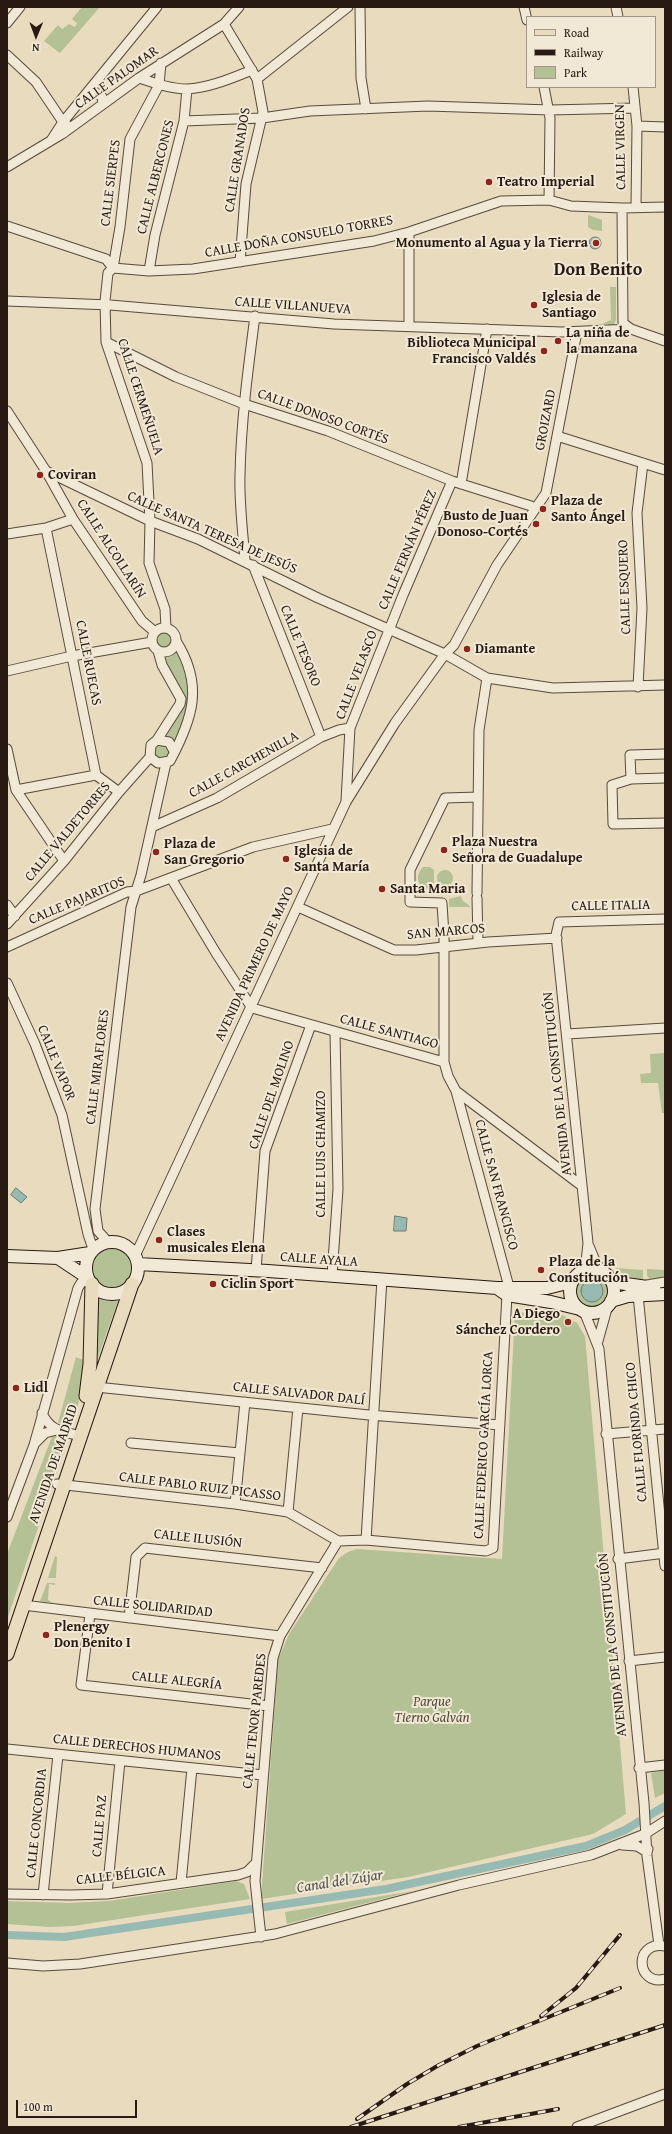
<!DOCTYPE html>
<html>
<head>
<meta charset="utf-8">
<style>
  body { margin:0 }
  #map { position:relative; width:672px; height:2134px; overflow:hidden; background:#e9dbbe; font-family:"Gentium Book Plus",serif }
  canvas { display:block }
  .frame { position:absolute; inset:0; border:8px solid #281a12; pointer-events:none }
  .legend { position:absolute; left:526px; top:16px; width:130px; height:72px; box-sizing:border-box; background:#f1e8d5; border:1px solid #a19687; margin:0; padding:5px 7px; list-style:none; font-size:12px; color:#281a12 }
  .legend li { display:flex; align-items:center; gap:8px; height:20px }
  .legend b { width:20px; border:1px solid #a19687 }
  .north { position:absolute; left:16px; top:16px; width:40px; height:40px; -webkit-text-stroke:3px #f1e8d5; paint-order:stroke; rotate:181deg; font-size:11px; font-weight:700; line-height:16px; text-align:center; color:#281a12 }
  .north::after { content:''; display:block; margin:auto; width:14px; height:18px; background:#281a12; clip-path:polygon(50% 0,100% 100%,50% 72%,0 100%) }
  .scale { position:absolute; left:16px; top:2100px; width:121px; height:18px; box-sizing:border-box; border:2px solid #281a12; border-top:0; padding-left:5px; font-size:12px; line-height:14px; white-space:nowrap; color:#281a12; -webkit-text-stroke:3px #f1e8d5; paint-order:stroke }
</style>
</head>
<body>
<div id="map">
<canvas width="672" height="2134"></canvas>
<div class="frame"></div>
<ul class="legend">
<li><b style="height:5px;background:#e9dbbe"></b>Road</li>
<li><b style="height:5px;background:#281a12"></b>Railway</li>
<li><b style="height:11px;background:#b3c194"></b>Park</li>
</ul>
<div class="north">N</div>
<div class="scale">100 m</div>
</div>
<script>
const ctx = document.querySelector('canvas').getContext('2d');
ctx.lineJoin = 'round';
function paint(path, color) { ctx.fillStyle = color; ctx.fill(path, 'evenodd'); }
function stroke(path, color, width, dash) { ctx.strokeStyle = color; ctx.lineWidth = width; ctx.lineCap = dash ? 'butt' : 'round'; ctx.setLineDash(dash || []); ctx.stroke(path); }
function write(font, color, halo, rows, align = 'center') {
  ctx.font = font + ' "Gentium Book Plus",serif'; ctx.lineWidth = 4; ctx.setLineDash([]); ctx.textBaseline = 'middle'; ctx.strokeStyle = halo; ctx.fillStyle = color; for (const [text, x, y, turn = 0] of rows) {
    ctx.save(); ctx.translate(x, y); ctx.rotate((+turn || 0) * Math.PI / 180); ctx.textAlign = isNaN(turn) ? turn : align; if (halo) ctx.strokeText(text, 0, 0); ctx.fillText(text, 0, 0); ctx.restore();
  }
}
const green = new Path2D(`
  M82 7H100L60 53 44 41 58 25 62 29 69 24 75 27 77 23 72 19Z
  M588 215 602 220V231L593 230 588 227Z
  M610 287H616V320L612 328 609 329 608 324H602L611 320Z
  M156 640a8 8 0 1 1 16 0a8 8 0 1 1-16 0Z
  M178 646C186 663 193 690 188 709 186 721 179 733 174 744L169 738 161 736 181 708 159 654H169Z
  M155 752a7 7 0 1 1 14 0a7 7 0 1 1-14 0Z
  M423 867H430L434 870V883L429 889 422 888C416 881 417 873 423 867Z
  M437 878a8 8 0 1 1 16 0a8 8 0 1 1-16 0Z
  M461 896 462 900 471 907H449V899Z
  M665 1053V1113H662L658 1083H641L640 1074 651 1073 650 1054Z
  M93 1268a19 19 0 1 1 38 0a19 19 0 1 1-38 0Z
  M616 1268 643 1270V1280L625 1276Z
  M647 1269 665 1270V1278L650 1279 647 1276Z
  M574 1292a18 18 0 1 1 36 0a18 18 0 1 1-36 0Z
  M94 1290C102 1297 110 1298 120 1295L96 1363Z
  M515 1312 562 1315 577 1323 585 1336 626 1814 593 1834 408 1877 261 1899 278 1660 289 1634 339 1558 348 1552 357 1549 502 1559Z
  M76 1357 83 1360C84 1379 81 1405 71 1421L58 1423Z
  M53 1434 64 1435 66 1445 7 1620V1554Z
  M55 1556 57 1557 56 1578H48Z
  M47 1583H55V1585L49 1584 48 1600 53 1603 40 1601Z
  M665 1770V1793L655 1798 651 1773Z
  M236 1881 244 1884 250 1899 73 1926 49 1927 7 1924V1901L68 1903 109 1901Z
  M413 1891 287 1924 285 1912Z`);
const water = new Path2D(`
  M589 243a6 6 0 1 1 12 0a6 6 0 1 1-12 0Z
  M16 1188 27 1197 21 1203 11 1195Z
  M395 1216 407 1218 406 1231H394Z
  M581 1291a11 11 0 1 1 22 0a11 11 0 1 1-22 0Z`);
const canal = new Path2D(`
  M7 1935 64 1937 386 1889 586 1846 625 1830 665 1806`);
const minor = new Path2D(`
  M360 7 361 78 366 109
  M524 7 527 20
  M616 7 618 17
  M7 23 20 7
  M224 24 257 79 263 112 246 184 240 262
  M7 55 36 82 63 122 67 125
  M139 78C154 83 171 89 187 89 209 88 232 78 252 70
  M257 79 348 7
  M544 87 550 118 549 200
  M633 87 637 126 636 207
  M88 93 99 94 102 97 103 104
  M184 121 262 118 310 111 428 106 550 110 635 108
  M637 126 665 127
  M52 139 63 122 157 7
  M7 167 62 134 139 78 224 24 239 7
  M622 208 665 207
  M7 226 106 259 113 268
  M409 232V326
  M113 268 120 227 130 139 159 85 161 63
  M149 271 155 235 184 121 187 89
  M7 301 110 305 334 324 562 332 631 329
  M106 342 176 377 244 404 328 431 452 481 531 506 534 509
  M7 411 46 471 73 519 142 621 155 632
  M557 436 665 470
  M46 471 150 521 198 539 318 598 445 654 487 678 553 688 665 685
  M461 484 487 329
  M46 528 96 775 119 792
  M7 534 46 528 73 519
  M245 561C243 532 239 503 240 475 241 422 248 369 255 316
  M253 565 321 737
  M152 640a12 12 0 1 1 24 0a12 12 0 1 1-24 0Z
  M166 628 165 609 149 563 150 521 147 463 106 342 105 301 108 273 113 268 149 271 193 269 374 241 409 232 501 201 549 200 571 206 622 208 623 323 631 329 665 341
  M7 671 72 656 152 642
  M638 687 642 608 637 513 643 463
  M157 740 169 742 174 751
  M7 749 16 790 64 861
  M150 757 158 763 170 761C193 718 204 685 176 641
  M665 778 631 779 612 785 613 824 665 823
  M631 779 630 755 665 754
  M16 790 96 775
  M478 797 445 798 410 870V902L442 903 444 935V1062L448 1076 456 1091 582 1186
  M346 801 350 728 403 595 452 481
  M152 827 217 798 321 737 339 730 350 728
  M171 878 216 953 252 1008 444 1062
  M477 893 479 730 487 678
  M477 898 478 942
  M7 905 15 916
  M298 907 394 950H416L488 942 557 938
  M7 924 64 861 119 792 150 757 151 745 157 740 180 704 181 699 162 665 158 651
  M7 947 127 892 136 891 253 847 332 829
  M7 983 35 1044 62 1115 88 1234 93 1249
  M567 1034 665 1028
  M456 1091 509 1287
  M108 1242 98 1231 95 1209 131 907 141 875 166 763
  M589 1246 596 1263 603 1271
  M135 1256 346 802 395 723 445 654 454 645 497 565 546 493 577 332
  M256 1270 265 1151 311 1025
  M581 1272 586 1262 588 1243 556 935 559 922 665 919
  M332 1276 338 1189 335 1032
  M647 1285 665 1282
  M638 1295 665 1566
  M584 1311 599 1349 644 1803 647 1856 659 1945
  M598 1341 608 1305
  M96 1387 369 1415 500 1425
  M42 1413C50 1431 62 1431 80 1436
  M606 1434 665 1429
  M35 1443 45 1433 57 1430
  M131 1443 240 1453
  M57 1484 235 1504 288 1512 338 1541 366 1540 486 1551 493 1548 507 1295
  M235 1504 245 1402
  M288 1512 298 1408
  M7 1517 34 1445 78 1288 81 1283 88 1279
  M366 1540 382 1279
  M618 1559 665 1553
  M23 1605 280 1636
  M90 1614 81 1685 269 1706
  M129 1618 136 1557 145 1548 322 1568
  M629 1661 665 1657
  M7 1749 263 1775
  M639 1768 665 1765
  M622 1845 637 1846 647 1852 648 1849
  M181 1883 192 1768
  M7 1894 70 1895 107 1894 238 1875 247 1872 256 1863
  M107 1894 120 1761
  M43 1895 58 1755
  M261 1937 255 1881 273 1658 280 1636 338 1541
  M665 1946C632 1941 637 1987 665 1979
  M7 1963 43 1966 80 1964 275 1934 459 1885 591 1855 645 1834 665 1821
  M577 2127 665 2094`);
const secondary = new Path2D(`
  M86 1268a26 26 0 1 1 52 0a26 26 0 1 1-52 0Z
  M7 1256 58 1258 90 1253
  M58 1258 88 1278
  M138 1264 268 1271 497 1288H547L563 1284 573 1279
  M570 1291a22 22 0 1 1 44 0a22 22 0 1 1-44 0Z
  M612 1282 654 1288
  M497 1288 507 1295 551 1302 580 1309
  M611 1301 628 1296 665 1294`);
const primary = new Path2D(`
  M86 1396 90 1364 92 1284
  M7 1654 132 1284`);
const rail = new Path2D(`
  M541 2016 576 1988 620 1935
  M357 2119 407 2084 439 2065 477 2046 620 1988
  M351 2127 665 2025
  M459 2127 558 2109`);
const markers = [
  [489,182,4,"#8f2418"],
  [596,243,4,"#8f2418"],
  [534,305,4,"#8f2418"],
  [558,341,4,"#8f2418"],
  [544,351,4,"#8f2418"],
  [40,475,4,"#8f2418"],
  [543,509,4,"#8f2418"],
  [536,524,4,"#8f2418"],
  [467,649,4,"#8f2418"],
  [444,850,4,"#8f2418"],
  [156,852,4,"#8f2418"],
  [286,859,4,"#8f2418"],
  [382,889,4,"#8f2418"],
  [159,1240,4,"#8f2418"],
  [541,1270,4,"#8f2418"],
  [213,1284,4,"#8f2418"],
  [568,1322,4,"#8f2418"],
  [16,1388,4,"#8f2418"],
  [46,1635,4,"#8f2418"]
];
const streetNames = [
  ["CALLE PALOMAR",117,78,-35],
  ["CALLE VIRGEN",621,147,-91],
  ["CALLE GRANADOS",238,160,-81],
  ["CALLE ALBERCONES",156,177,-76],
  ["CALLE SIERPES",111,183,-83],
  ["CALLE DOÑA CONSUELO TORRES",299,237,-10],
  ["CALLE VILLANUEVA",293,306,4],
  ["CALLE CERMEÑUELA",140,397,72],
  ["CALLE DONOSO CORTÉS",323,417,20],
  ["GROIZARD",546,420,-79],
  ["CALLE SANTA TERESA DE JESÚS",212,533,24],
  ["CALLE ALCOLLARÍN",111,549,57],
  ["CALLE FERNÁN PÉREZ",408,550,-67],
  ["CALLE ESQUERO",625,587,-92],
  ["CALLE TESORO",300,646,68],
  ["CALLE RUECAS",88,663,79],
  ["CALLE VELASCO",357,675,-69],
  ["CALLE CARCHENILLA",244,765,-29],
  ["CALLE VALDETORRES",68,832,-50],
  ["CALLE PAJARITOS",77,901,-23],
  ["CALLE ITALIA",611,906,-1],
  ["SAN MARCOS",446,932,-5],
  ["AVENIDA PRIMERO DE MAYO",255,964,-65],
  ["CALLE SANTIAGO",389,1032,15],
  ["CALLE VAPOR",56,1063,68],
  ["CALLE MIRAFLORES",98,1067,-83],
  ["AVENIDA DE LA CONSTITUCIÓN",558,1084,-96],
  ["CALLE DEL MOLINO",272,1095,-71],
  ["CALLE LUIS CHAMIZO",321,1154,-90],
  ["CALLE SAN FRANCISCO",496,1185,75],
  ["CALLE AYALA",319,1260,4],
  ["CALLE SALVADOR DALÍ",299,1394,6],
  ["CALLE FLORINDA CHICO",637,1432,-95],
  ["CALLE FEDERICO GARCÍA LORCA",484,1445,-87],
  ["AVENIDA DE MADRID",54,1464,-71],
  ["CALLE PABLO RUIZ PICASSO",200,1487,7],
  ["CALLE ILUSIÓN",198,1539,6],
  ["CALLE SOLIDARIDAD",153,1607,6],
  ["AVENIDA DE LA CONSTITUCIÓN",613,1645,-96],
  ["CALLE ALEGRÍA",177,1681,6],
  ["CALLE TENOR PAREDES",255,1721,-84],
  ["CALLE DERECHOS HUMANOS",137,1748,6],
  ["CALLE CONCORDIA",37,1823,-84],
  ["CALLE PAZ",100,1826,-85],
  ["CALLE BÉLGICA",121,1876,-6]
];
const poiNames = [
  ["Teatro Imperial",497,182],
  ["Monumento al Agua y la Tierra",588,243,"right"],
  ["Iglesia de",542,297],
  ["Santiago",542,313],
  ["La niña de",566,333],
  ["la manzana",566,349],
  ["Biblioteca Municipal",536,343,"right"],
  ["Francisco Valdés",536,359,"right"],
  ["Coviran",48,475],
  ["Plaza de",551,501],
  ["Santo Ángel",551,517],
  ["Busto de Juan",528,516,"right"],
  ["Donoso-Cortés",528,532,"right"],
  ["Diamante",475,649],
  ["Plaza Nuestra",452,842],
  ["Señora de Guadalupe",452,858],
  ["Plaza de",164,844],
  ["San Gregorio",164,860],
  ["Iglesia de",294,851],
  ["Santa María",294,867],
  ["Santa Maria",390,889],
  ["Clases",167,1232],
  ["musicales Elena",167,1248],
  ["Plaza de la",549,1262],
  ["Constitución",549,1278],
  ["Ciclin Sport",221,1284],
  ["A Diego",560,1314,"right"],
  ["Sánchez Cordero",560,1330,"right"],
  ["Lidl",24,1388],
  ["Plenergy",54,1627],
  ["Don Benito I",54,1643]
];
const parkNames = [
  ["Parque",432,1702],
  ["Tierno Galván",432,1718]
];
const waterNames = [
  ["Canal del Zújar",340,1882,-9]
];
const districtNames = [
  ["Don Benito",598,270]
];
paint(green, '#b3c194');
paint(water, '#97bbb2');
stroke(water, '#6b7b72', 1);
stroke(canal, '#97bbb2', 8);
stroke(minor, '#584a3d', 11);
stroke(secondary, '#281a12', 14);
stroke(primary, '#281a12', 15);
stroke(minor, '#f1e8d5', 9);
stroke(secondary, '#f1e8d5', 12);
stroke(primary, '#e9dbbe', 13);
stroke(rail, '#281a12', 4);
stroke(rail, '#f1e8d5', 2.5, [8]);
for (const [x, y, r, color] of markers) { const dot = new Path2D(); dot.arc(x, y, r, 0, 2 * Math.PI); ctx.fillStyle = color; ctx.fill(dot); stroke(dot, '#f1e8d5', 1.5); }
write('14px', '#281a12', '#f1e8d5', streetNames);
write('bold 14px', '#281a12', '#f1e8d5', poiNames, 'left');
write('italic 14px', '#524c39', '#f1e8d5', parkNames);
write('italic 15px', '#4f524a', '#f1e8d5', waterNames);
write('bold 18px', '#281a12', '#f1e8d5', districtNames);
</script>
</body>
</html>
